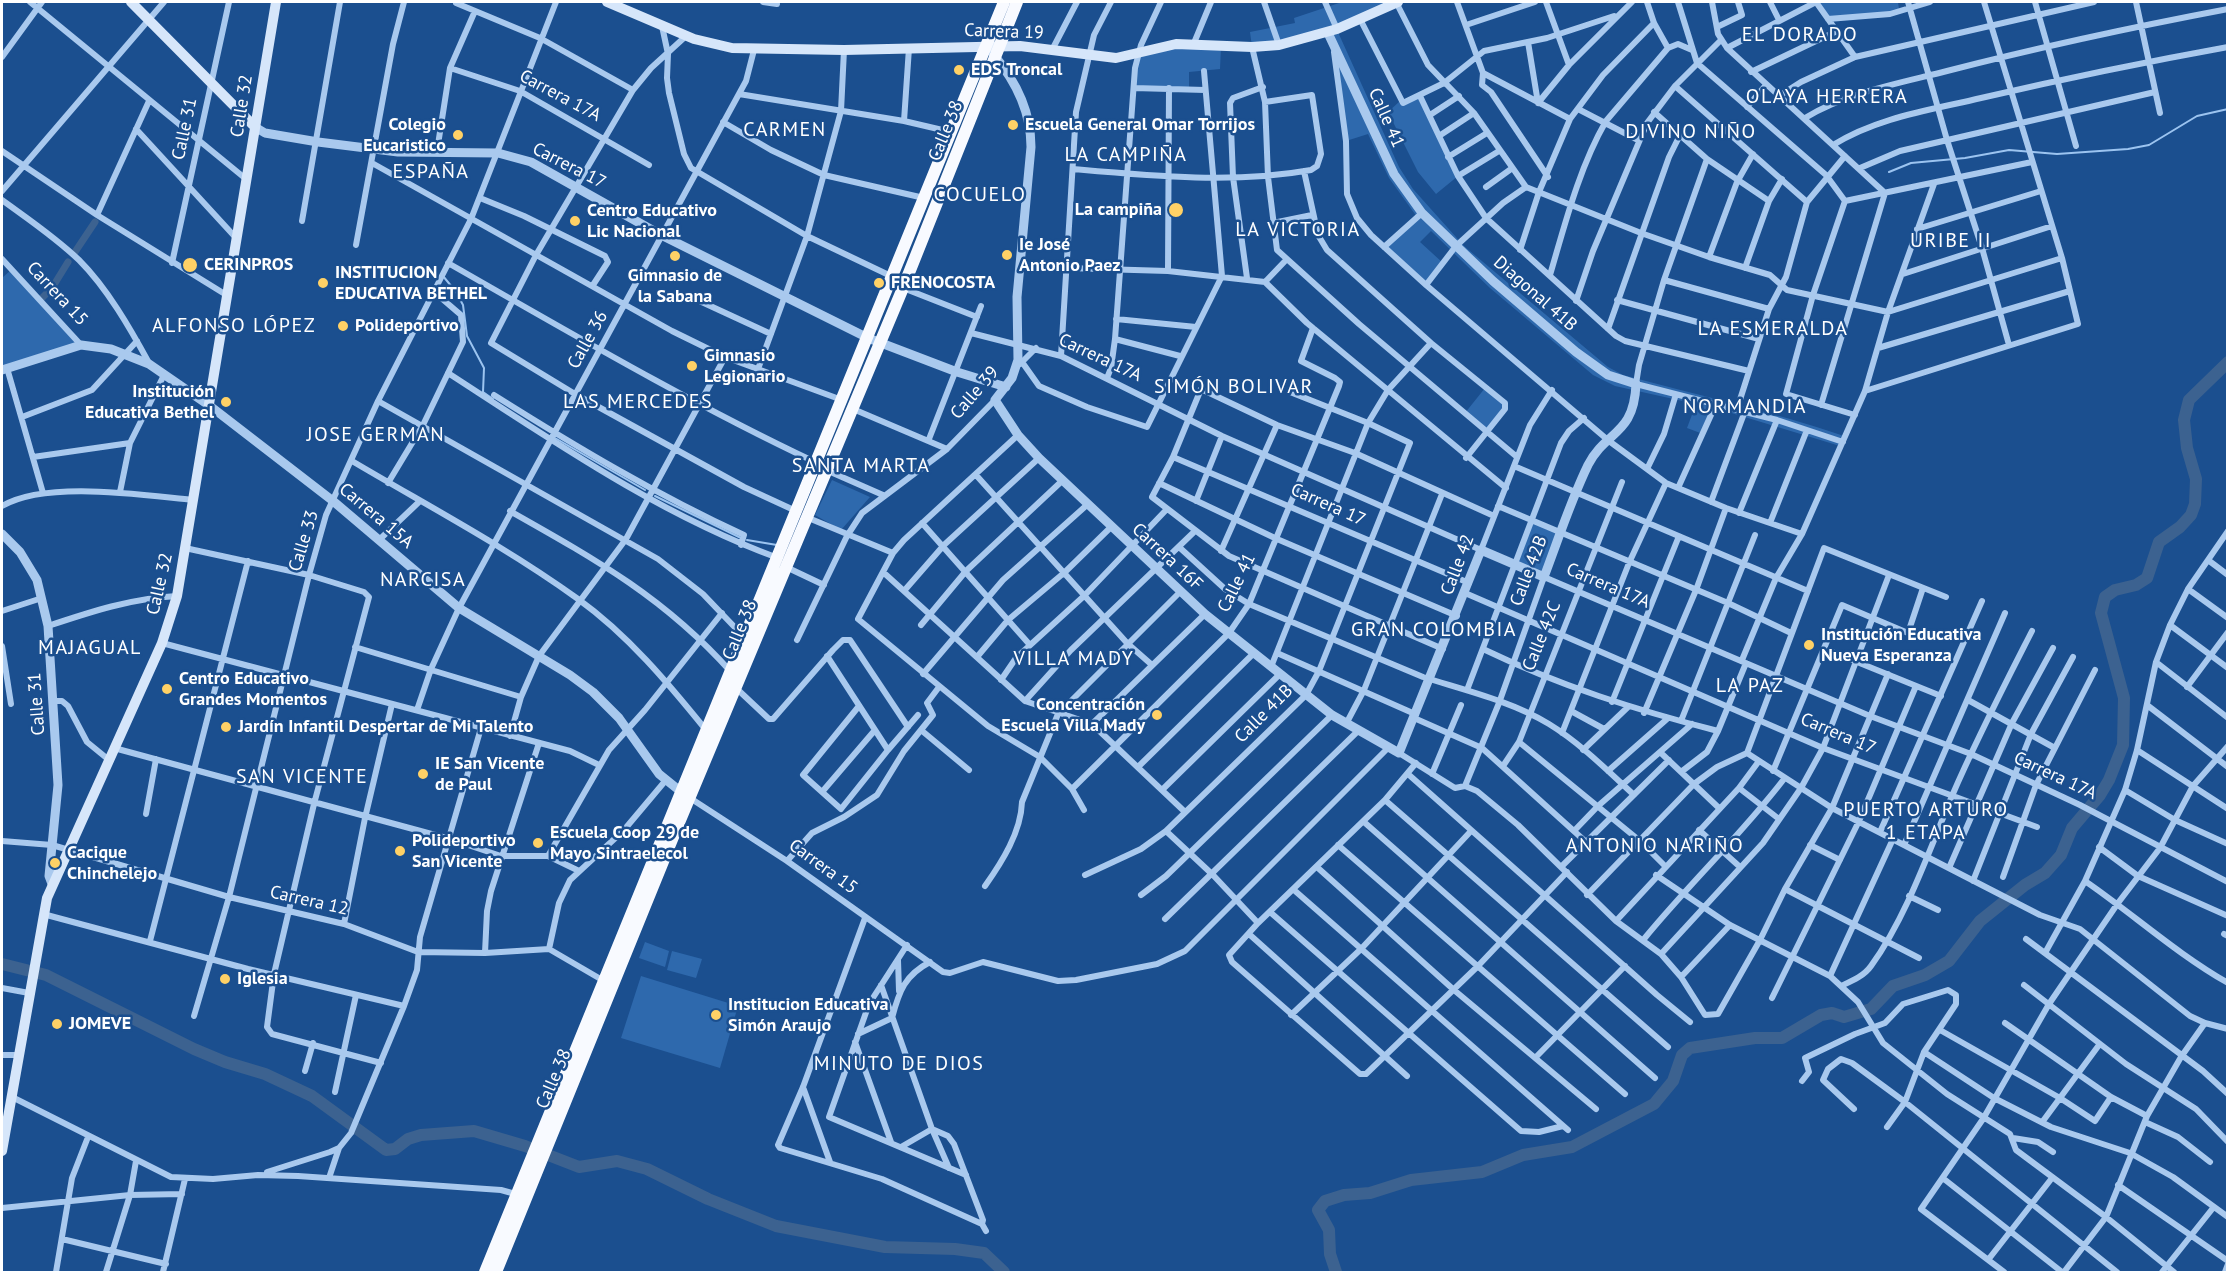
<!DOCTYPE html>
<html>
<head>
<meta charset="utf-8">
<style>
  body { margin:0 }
  #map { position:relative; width:2229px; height:1274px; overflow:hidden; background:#1b4f8f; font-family:"PT Sans",sans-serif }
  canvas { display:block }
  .frame { position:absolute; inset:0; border:3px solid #fff; pointer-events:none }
</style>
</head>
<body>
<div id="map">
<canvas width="2229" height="1274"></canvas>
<div class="frame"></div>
</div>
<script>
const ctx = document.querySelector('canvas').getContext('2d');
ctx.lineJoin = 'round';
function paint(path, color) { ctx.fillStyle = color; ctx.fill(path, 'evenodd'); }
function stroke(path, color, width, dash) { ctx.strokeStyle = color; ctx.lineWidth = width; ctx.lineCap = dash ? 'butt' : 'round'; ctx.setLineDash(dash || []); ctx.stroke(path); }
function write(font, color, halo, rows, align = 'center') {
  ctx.font = font + ' "PT Sans",sans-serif'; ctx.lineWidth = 5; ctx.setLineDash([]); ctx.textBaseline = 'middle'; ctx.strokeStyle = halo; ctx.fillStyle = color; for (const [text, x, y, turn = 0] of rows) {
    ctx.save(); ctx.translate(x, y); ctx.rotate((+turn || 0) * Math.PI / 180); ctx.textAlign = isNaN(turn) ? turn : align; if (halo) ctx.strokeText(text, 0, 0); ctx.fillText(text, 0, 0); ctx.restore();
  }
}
const green = new Path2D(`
  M1342 2H1398L1337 30 1399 167 1413 189 1464 246 1608 367 1623 375C1697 395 1771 411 1844 436L1840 446 1715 408 1703 434 1687 428 1696 404 1615 386 1593 375 1490 288 1431 231 1420 242 1443 263 1426 285 1384 247 1417 217 1389 178 1368 134 1346 141 1334 51 1328 33 1252 47 1250 32 1295 23 1294 18Z
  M1816 2H1898L1899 9 1890 14 1828 19Z
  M1221 47 1220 69 1189 72V89L1134 88 1138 53 1153 49Z
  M1420 96 1458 176 1436 194 1418 172 1388 112 1400 101Z
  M11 270 82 347 2 370V278Z
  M1485 388 1505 403 1487 432 1465 413Z
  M832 480 870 497 841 530 815 515Z
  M1531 521 1560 534 1544 577 1515 564Z
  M645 942 669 951 665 967 639 958Z
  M672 951 702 959 696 978 667 970Z
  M641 976 738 1006 720 1068 621 1038Z`);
const stream = new Path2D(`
  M1889 172 1911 163 1965 158 2009 150 2057 154 2128 149 2149 145 2197 116 2228 109
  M443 276 456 292 463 305 467 336 484 368 483 392 493 399
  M555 438 645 490
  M655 496 741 538
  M747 540 777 545`);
const canal = new Path2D(`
  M75 252 95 222
  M42 298 52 288 68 262`);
const river = new Path2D(`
  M2 964 46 975 194 1049 225 1062 265 1074 312 1096 386 1150 395 1149 408 1139 421 1135 474 1131 525 1146 579 1167 617 1161 647 1169 708 1199 776 1226 885 1247 955 1249 984 1253 1004 1272
  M1336 1272 1330 1254 1329 1230 1318 1210 1325 1201 1344 1195 1370 1193 1411 1180 1482 1172 1523 1155 1572 1147 1654 1104 1673 1081 1682 1055 1690 1048 1755 1038H1782L1821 1015 1832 1013 1844 1017 1871 1009 1893 986 1925 975 1949 961 1980 921 2025 885 2045 873 2061 855 2072 828 2100 795 2109 780 2123 745 2124 698 2101 613 2105 597 2115 590 2136 585 2147 578 2159 542 2180 527 2191 515 2195 504 2196 479 2187 448 2184 420 2189 400 2228 362`);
const minor = new Path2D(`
  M30 2 246 179
  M763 2 777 4
  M1264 2 1279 45
  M1325 2 1337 29
  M1396 2 1428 65 1474 113 1526 187
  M1457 2 1483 73 1570 119
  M1546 2 1569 65
  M1647 2 1654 23 1668 48 1678 44 1692 50
  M1678 2 1697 63 1826 175 1845 201
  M1712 2 1718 34 1727 48 1885 193 1821 405
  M1770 2 1779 20
  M1816 2 1855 57
  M1908 2 1947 140 1982 248 2009 345
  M2035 2 2076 146
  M2136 2 2160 113
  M456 3 540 38 633 90
  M1360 19 1403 103 1444 83 1484 51 1547 38 1614 16
  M1828 19 1890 14 1930 2
  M1466 25 1535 2
  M662 26 668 54 667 78 669 93 684 154 691 168 807 236 893 277
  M1717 27 1742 15 1738 2
  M686 36 651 68 633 90 536 255 491 343 575 394 744 487 796 511
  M1528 42 1538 103
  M1194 43 1211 2
  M1252 47 1265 102 1268 177 1277 250 1359 324 1517 457
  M1727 48 1816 2
  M1052 50 1077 2
  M1334 52 1346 141 1347 194 1357 218 1371 235 1426 285 1609 441 1666 483 1726 508 1802 534
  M2 57 42 2
  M450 68 520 91 649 165
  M1751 72 1837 31
  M1483 73 1482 85 1491 92 1548 177
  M1675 86 1807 202
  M1134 88 1205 90
  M739 94 904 121 951 132
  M1420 96 1458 176 1486 218 1616 336 1625 341 1749 371
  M1779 96 1801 82 1855 57 2094 2
  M1538 103 1569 65 1632 2
  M1747 107 1766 85
  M1578 109 1638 140
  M1654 112 1707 159 1769 201
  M1430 115 1459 96
  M1805 118C1848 92 1900 83 1947 71 2040 47 2133 27 2228 9
  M904 121 909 48
  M723 122 771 150 824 175 924 198
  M136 129 237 239
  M1439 136 1474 113
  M1833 145C1878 117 1931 110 1981 98 2063 79 2145 62 2228 47
  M2 151 97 215 228 296
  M437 151 450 68 475 11
  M1448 157 1487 133
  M1707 159 1664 280 1639 365 1636 384 1777 420 1843 442
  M372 163 672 331 725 357 842 400
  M1860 168 1900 151 2155 92
  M1073 169C1151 176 1234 184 1311 170L1317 166 1321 154 1312 95 1265 102
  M1304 171 1318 235 1327 250 1431 343 1505 403V409L1466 458
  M1458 176 1499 151
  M1486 187 1511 169
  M1526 187 1641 233 1709 257 1770 275 1787 290 1888 312 2062 258
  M2 191 164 2
  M480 198 524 216 605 256 608 262 593 285
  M2 200C28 219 55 237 79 260 107 288 130 328 149 363
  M1845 201 1813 295 1786 394 1855 415
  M1845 201 2032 162
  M97 215 149 101
  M302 221 340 2
  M1273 223 1312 215
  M1917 229 2041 191
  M356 245 393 44 404 2
  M1384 247 1422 213
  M1520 250 1539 192 1570 119 1603 75 1654 23
  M1709 257 1737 182 1753 154
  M2 259 81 345
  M172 263 229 2
  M448 263C569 332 690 403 815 462
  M1067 268 1168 271 1265 282
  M1745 268 1769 201 1782 179
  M1168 271 1169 88
  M1903 274 2052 226
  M1550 275C1565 224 1579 168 1606 121L1668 48
  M1247 278 1233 177 1230 103 1233 98 1263 87
  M1664 280 1769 309
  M1265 282 1307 323 1506 488
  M1265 282 1287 259
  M1426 285 1456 246 1503 203 1526 187
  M903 288 977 317
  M693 298 771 334
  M1617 300 1759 339
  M1576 301 1593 251 1647 123 1675 86 1721 40
  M1116 319 1196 327
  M1608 329 1669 157 1680 135
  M971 333 1061 356 1222 436 1481 550 1530 425 1552 390
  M1115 339 1180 356
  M1878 348 2070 291
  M1061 356 1076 112 1094 35 1111 2
  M1022 362 1039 386 1087 407 1147 427 1222 276 1204 71
  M1020 364 1036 348
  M7 368 43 493
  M758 369 807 236 841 111 844 50
  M448 373C553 441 660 515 778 558
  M1107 378 1111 368 1115 339 1135 68 1141 45 1161 2
  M1865 391 2078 324 2062 258 1984 2
  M494 395C575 446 657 495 744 535L741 545
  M378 401 658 559 703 594 745 638
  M853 409 947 449
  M1737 409 1769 309 1786 277 1807 202 1845 156
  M22 417 92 390 137 341
  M1018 435 904 540 893 553 858 619 988 726 1040 757 1072 789 1084 810
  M929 439 981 306
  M33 457 130 443
  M1173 457 1469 583
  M352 461C428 506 506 547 578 599 628 635 668 683 706 730
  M1514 466 1808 591
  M1647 469 1664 434 1676 394
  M826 470 883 495
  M976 475 1127 643 1152 665
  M388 483 423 425 463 342 461 315 433 291
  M1159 483 1277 539 1457 616
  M1678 488 1716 404
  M120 492 130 443 164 375
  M1196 501 1222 436
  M1711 502 1745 411
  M2 506C46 480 142 495 193 500
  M1498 506 1728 603 1791 633
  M510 511C595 559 665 598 731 672
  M1739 513 1777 420
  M806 517 893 553
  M922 523 1030 645
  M1770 523 1807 430
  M379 540 420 501
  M1179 547 1225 589 1249 604 1423 677C1464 690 1511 701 1549 724 1580 743 1607 770 1634 795
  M185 548 309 575 364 592 369 597 314 804 274 974 267 1027 272 1034 381 1063
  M1221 551 1277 425
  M2208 560 2228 575
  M786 567 824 585
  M883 572 1025 701 1092 724 1185 812
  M2188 589 2228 618
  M904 591 944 545 1039 458
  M1465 593 1823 748 2037 827
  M2 611 42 598
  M921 625 966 571 1063 480
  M2170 625 2228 668
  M48 626C90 612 132 598 177 596
  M797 640 847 536 862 513 947 449 995 400
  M162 643 570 751 599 765
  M2 646 11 704
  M355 647 521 697
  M1443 649 1229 556 1152 497 1173 457 1201 389 1277 425 1355 453 1494 516
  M1483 649C1560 686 1636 710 1718 731
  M1825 649 1941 696
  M1277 653 1415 714
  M827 656 888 750 918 715
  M977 657 1008 620 1065 572 1111 527
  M1742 660 1776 578 1802 534 1865 391 1888 312 1934 184
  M2156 662 2228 718
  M1271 667 1368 423 1388 390 1431 343
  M923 674 1003 580 1088 504
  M1001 680 1016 658 1084 596 1167 509
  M2187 687 2228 632
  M736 688 769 719H773L833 650 843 640H850L908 727
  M1467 690 1561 443 1569 431 1584 418
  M1968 700 2053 747
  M54 701H62L68 706 87 742 109 760
  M1025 701 1071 650 1195 531
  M1612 702 1679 536
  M2147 705 2228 767
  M859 706 803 775 841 809 888 750
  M417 710 431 669 459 608 746 81 754 50
  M1571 711 1604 729
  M1644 713 1696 590 1726 508
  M1414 718 1482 748 1586 842
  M1681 721 1755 535
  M1092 724 1205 614
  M1346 724 1364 690 1442 494
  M921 730 969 770
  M1562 733 1629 563 1666 483
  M510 736 521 697 539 656 626 539 725 357
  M1519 742 1640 841 1665 866
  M114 748 450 839 501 856H548L577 870
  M1583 750 1628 707
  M2137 750 2228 809
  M1399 753 1455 788 1465 786 1477 791 1518 825 1616 921 1661 954 1681 977 1705 1015 1718 1014 1760 940 1785 889 1832 808 1888 674
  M1661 753 1719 808
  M1747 753 1832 808 2040 915 2080 929 2190 1016 2205 1023 2228 1029
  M1416 763 1385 800 1258 923 1229 955 1232 962 1360 1074H1366L1478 966 1567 872
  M1503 766 1519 742 1622 482
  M1138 767 1254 653
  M1608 771 1667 719
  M1773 771 1842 605 1908 633 1923 588
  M1681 772 1707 752 1718 731 1746 663
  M1408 774 1657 995 1690 1022
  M1432 774 1461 705
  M1465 786 1499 703 1544 577 1870 716 1971 754 2080 805 2228 882
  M1739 788 1779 819
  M1072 789 1229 633 1249 604 1339 386 1340 382 1335 378 1301 361 1313 328
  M1162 790 1280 674
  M2125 790 2175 820 2228 844
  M822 792 875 730
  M690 798 787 861 943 972 950 973 983 962 1058 981 1076 980 1157 964 1185 951 1388 748
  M1385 800 1668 1047
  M146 814 156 759
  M1364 822 1655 1078
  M1699 830 1740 867
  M1166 831 1213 875 1258 923
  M1574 831 1598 806 1692 724
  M1880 832 1982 601
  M2 841 52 845 229 897 344 924 418 952 485 953 549 949 604 981
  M1338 845 1625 1094
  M1810 845 1840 860
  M1904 845 2005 613
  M2099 847 2138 876 2228 916
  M548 856 609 750 645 710 722 613
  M787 861 812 833 844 817 877 795 904 751 933 715 927 703 939 687
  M1561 867 1669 760
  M1318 868 1454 990 1596 1109
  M1949 868 2012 723 2053 648
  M1085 875 1141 849 1166 831 1306 695 1319 671 1410 443 1368 423 1290 392
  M1656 875 1730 925 1830 976 1858 1002 1883 1043 1947 1094 2010 1134 2016 1150 2106 1217 2174 1272
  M2003 877 2036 785 2095 670
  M1973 881 2031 734 2073 657
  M2085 881C2133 914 2177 954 2228 983
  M985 886C1002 862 1021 832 1022 802L1058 714 1180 592
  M1785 889 1919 958
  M1294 890 1568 1130
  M1141 895 1166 876 1332 715
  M1587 895 1694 784 1717 767 1747 753 1824 548 1946 597
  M1909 896 1938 910
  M1270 912 1521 1131 1539 1132 1563 1126
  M43 914 248 969 404 1006
  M865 918 803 1087 778 1145 780 1148 882 1179 982 1224 986 1231
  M1165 919 1358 731
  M1616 921 1739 788 1759 761
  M344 924 365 818 392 704
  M1249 934 1407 1076
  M2224 934 2228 936
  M1644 939C1689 884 1741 835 1784 779
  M2026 939 2203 1071 2228 1094
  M150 941 248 561
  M907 945 869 1004 829 1117 966 1175
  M549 949 559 903 570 880 624 830 666 780
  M485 953 487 911 491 891 539 743
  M2045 953 2085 881 2125 790 2137 750 2156 662 2170 625 2188 589 2228 531
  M1661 954 1763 843 1801 788 1823 748 1889 575
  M898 960 899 991
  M1830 976 1893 839
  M1681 977 1730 925
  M881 985 932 1129 949 1168
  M2024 985 2126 1064 2196 1109 2228 1142
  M1841 986C1852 981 1864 976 1871 966 1906 918 1929 851 1952 796 1976 740 2004 686 2032 631
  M2 988 29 993
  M1772 998 1859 821 1916 686
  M1291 1015 1361 949 1471 831
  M194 1016 229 897 309 575 326 515 378 401 471 219 556 2
  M2005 1023 2111 1097 2147 1116
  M1940 1030 2060 1098 2095 1121 2111 1097
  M858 1034 892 1018C899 991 905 975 930 962
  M855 1042 891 1142
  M1924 1052 1994 1098 2051 1127 2130 1153 2173 1177 2228 1217
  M2 1055H18
  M1536 1057 1625 966
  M305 1071 313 1043
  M1802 1081 1809 1072 1805 1058 1855 1034 1885 1023 1903 1004 1948 990 1956 995V1004L1924 1052 1905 1102 1887 1127
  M803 1087 830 1162
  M335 1092 356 995
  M12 1097 171 1177 213 1179 258 1175 298 1176 501 1190 519 1195
  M1854 1109 1823 1080 1828 1069 1841 1059 1852 1063 1905 1102 2117 1272
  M2043 1121 2099 1045
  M2145 1122 2178 1137 2210 1162
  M2013 1138 2038 1142 2053 1152
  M901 1147 932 1129 948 1136 954 1144 983 1220 982 1224
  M267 1172 330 1152 339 1148 351 1133 404 1006 417 970 420 937 481 728
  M329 1178 339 1148
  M1944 1179 2062 1272
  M2118 1185 2228 1261
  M2 1208 130 1195 182 1194
  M62 1239 166 1264
  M1988 1260 2052 1178
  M56 1272 72 1178 88 1137
  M106 1272 130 1195 136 1161
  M163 1272 185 1179
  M2004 1272 1921 1209 1983 1119 2049 1004 2118 903 2160 848 2193 786 2228 746
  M2064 1272 2106 1217 2147 1116 2181 1057 2205 1023
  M2162 1272 2213 1208
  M2225 1272 2228 1264`);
const tertiary = new Path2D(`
  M993 54C1016 81 1031 112 1031 147L1017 297 1018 360 1012 378 995 400 1018 435 1039 458 1205 614 1332 715 1399 753 1481 550 1544 577C1558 540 1571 500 1588 465 1606 430 1634 436 1636 384L1608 375 1576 352 1493 281 1422 213 1394 174 1328 33
  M255 127 265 133 318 142 398 152 498 153 531 162 661 235 868 338 957 372 1006 387
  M2 370 81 345 111 349 149 364 210 406 333 501 459 608 570 675 593 692 619 718 659 774 685 795
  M2 534 20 552 37 580 48 626 58 785 49 876 52 884`);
const secondary = new Path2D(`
  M131 2 255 127
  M607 2 694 39 732 48 844 50 1020 46 1116 58 1176 44 1252 47 1279 45 1337 29 1398 2
  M2 1151 47 898 162 643 177 596 276 2`);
const trunk = new Path2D(`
  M485 1272 1004 2
  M496 1272 673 837 903 288 1017 2`);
const markers = [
  [959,70,6,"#ffd166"],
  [1013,125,6,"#ffd166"],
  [458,135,6,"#ffd166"],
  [1176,210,8,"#ffd166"],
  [575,221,6,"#ffd166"],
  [1007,255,6,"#ffd166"],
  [675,256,6,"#ffd166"],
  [190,265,8,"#ffd166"],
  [323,283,6,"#ffd166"],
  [879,283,6,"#ffd166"],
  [343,326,6,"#ffd166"],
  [692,366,6,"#ffd166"],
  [226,402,6,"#ffd166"],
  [1809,645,6,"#ffd166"],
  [167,689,6,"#ffd166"],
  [1157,715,6,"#ffd166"],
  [226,727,6,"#ffd166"],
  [423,774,6,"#ffd166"],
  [538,843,6,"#ffd166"],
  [400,851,6,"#ffd166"],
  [55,863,6,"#ffd166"],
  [225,979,6,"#ffd166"],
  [716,1015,6,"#ffd166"],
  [57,1024,6,"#ffd166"]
];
const streetNames = [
  ["Carrera 19",1004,32,2],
  ["Carrera 17A",560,96,28],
  ["Calle 32",242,106,-81],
  ["Calle 41",1386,118,66],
  ["Calle 31",185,129,-78],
  ["Calle 38",946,131,-68],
  ["Carrera 17",569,166,27],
  ["Carrera 15",57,294,47],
  ["Diagonal 41B",1535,294,41],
  ["Calle 36",588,340,-61],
  ["Carrera 17A",1100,358,25],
  ["Calle 39",975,393,-49],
  ["Carrera 17",1328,505,24],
  ["Carrera 15A",376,516,40],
  ["Calle 33",304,541,-73],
  ["Carrera 16F",1167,557,43],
  ["Calle 42",1458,565,-69],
  ["Calle 42B",1529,571,-69],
  ["Calle 41",1237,583,-64],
  ["Calle 32",160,584,-77],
  ["Carrera 17A",1608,586,23],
  ["Calle 38",740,630,-68],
  ["Calle 42C",1542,636,-68],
  ["Calle 31",37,704,-94],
  ["Calle 41B",1264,714,-45],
  ["Carrera 17",1838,734,23],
  ["Carrera 17A",2055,776,25],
  ["Carrera 15",823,867,36],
  ["Carrera 12",309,901,13],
  ["Calle 38",554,1079,-67]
];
const poiNames = [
  ["EDS Troncal",971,70],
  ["Colegio",446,125,"right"],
  ["Eucaristico",446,146,"right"],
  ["Escuela General Omar Torrijos",1025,125],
  ["La campiña",1162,210,"right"],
  ["Centro Educativo",587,211],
  ["Lic Nacional",587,232],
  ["Ie José",1019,245],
  ["Antonio Paez",1019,266],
  ["CERINPROS",204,265],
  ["INSTITUCION",335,273],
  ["EDUCATIVA BETHEL",335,294],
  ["Gimnasio de",675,276,"center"],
  ["la Sabana",675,297,"center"],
  ["FRENOCOSTA",891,283],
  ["Polideportivo",355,326],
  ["Gimnasio",704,356],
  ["Legionario",704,377],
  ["Institución",214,392,"right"],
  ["Educativa Bethel",214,413,"right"],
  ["Institución Educativa",1821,635],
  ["Nueva Esperanza",1821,656],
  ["Centro Educativo",179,679],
  ["Grandes Momentos",179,700],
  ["Concentración",1145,705,"right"],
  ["Escuela Villa Mady",1145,726,"right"],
  ["Jardín Infantil Despertar de Mi Talento",238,727],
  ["IE San Vicente",435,764],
  ["de Paul",435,785],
  ["Escuela Coop 29 de",550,833],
  ["Mayo Sintraelecol",550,854],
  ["Polideportivo",412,841],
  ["San Vicente",412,862],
  ["Cacique",67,853],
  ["Chinchelejo",67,874],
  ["Iglesia",237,979],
  ["Institucion Educativa",728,1005],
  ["Simón Araujo",728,1026],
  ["JOMEVE",69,1024]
];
const neighbourhoodNames = [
  ["EL DORADO",1800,35],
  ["OLAYA HERRERA",1827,97],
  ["CARMEN",785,130],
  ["DIVINO NIÑO",1691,132],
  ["LA CAMPIÑA",1126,155],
  ["ESPAÑA",431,172],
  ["COCUELO",980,195],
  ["LA VICTORIA",1298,230],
  ["URIBE II",1951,241],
  ["ALFONSO LÓPEZ",234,326],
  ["LA ESMERALDA",1773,329],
  ["SIMÓN BOLIVAR",1234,387],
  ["LAS MERCEDES",638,402],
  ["NORMANDIA",1745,407],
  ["JOSE GERMAN",376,435],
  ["SANTA MARTA",861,466],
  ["NARCISA",423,580],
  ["GRAN COLOMBIA",1434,630],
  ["MAJAGUAL",90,648],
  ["VILLA MADY",1074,659],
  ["LA PAZ",1750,686],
  ["SAN VICENTE",302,777],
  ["PUERTO ARTURO",1926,810],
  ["1 ETAPA",1926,833],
  ["ANTONIO NARIÑO",1655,846],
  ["MINUTO DE DIOS",899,1064]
];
paint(green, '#2e69ad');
stroke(stream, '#9cc4f0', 2);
stroke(canal, '#3c6290', 7);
stroke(river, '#3c6290', 12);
stroke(minor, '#a9c9ee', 6);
stroke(tertiary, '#a9c9ee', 9);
stroke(secondary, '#d6e6fa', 10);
stroke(trunk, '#f8faff', 12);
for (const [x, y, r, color] of markers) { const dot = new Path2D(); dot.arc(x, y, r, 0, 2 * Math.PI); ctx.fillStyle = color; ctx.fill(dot); stroke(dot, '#1b4f8f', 2); }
write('18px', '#fff', '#1b4f8f', streetNames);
write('bold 18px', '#fff', '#1b4f8f', poiNames, 'left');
ctx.letterSpacing = '1.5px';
write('20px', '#fff', '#1b4f8f', neighbourhoodNames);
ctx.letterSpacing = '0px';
</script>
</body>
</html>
